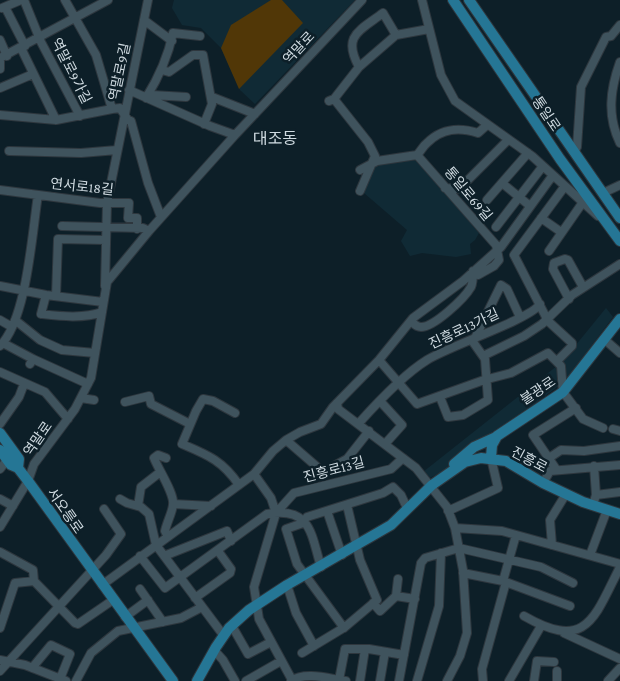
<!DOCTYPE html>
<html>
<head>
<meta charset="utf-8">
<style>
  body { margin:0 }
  canvas { display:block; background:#0d1f28 }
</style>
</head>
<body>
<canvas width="620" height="681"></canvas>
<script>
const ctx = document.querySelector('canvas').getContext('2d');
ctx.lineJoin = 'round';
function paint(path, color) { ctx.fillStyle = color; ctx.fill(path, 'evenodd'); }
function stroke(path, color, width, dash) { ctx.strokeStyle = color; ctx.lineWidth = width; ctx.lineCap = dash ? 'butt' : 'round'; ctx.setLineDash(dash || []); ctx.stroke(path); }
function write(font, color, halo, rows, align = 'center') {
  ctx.font = font + ' "Crimson Pro","Noto Sans KR",serif'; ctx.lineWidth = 5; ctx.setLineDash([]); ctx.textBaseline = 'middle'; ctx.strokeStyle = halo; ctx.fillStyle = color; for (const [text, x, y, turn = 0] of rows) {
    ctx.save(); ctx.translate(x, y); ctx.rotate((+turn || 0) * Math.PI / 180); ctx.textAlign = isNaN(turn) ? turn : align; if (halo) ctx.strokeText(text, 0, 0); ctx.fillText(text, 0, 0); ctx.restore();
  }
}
const built = new Path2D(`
  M174 0H355L255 104 240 90 221 48 201 28 182 25 172 8Z
  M417 160 479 233 475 240 470 244 471 254 456 257 422 253 410 256 401 241 407 230 364 193 372 168 378 164Z
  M606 308 613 317 566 380 458 463 430 478 423 472 562 362Z`);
const green = new Path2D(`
  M271 0H282L303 23 239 89 221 48 231 25Z`);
const minor = new Path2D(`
  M24 0 41 42 80 116
  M65 0 96 55 112 109 120 108 128 120 131 121 148 183 161 217
  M422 0 441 75 455 101 532 156 598 216
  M5 7 25 46
  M2 8 21 0
  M144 20 172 41
  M0 40 7 56
  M21 48 56 120
  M0 58 108 0
  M0 61V69
  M620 62C610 90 607 116 620 143
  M359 67C342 36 359 31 383 13L396 35
  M162 70 169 72 193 55H203L212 104 204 124
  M0 88 33 74
  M129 90 210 126 235 135
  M186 97 152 95 146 98C159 77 168 57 173 33L200 36
  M212 97 255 114
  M334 99 359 67 396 35 429 29
  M329 101 334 99 368 142 375 156 360 191
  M0 115 56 120 112 109
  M9 151 81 153 117 150
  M574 152 577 147 581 87 606 37 611 36 620 25
  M360 170 377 161 417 155C421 151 423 146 427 143 442 128 459 127 478 133L487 125
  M502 183 530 206
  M445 188 459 189 508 140
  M0 190 100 203H129L128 218H137V229
  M603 193 620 185
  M487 200 528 153
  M541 218 561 232
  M62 226 143 228 149 231
  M496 227 543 166
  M549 251 583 202
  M514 255 548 321 572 343V346L557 361
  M514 255 565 186
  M0 286 46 295 103 302
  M105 286 107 203 148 0
  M46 295 41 314C59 316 84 319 102 312
  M56 296 58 239 106 240
  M569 299 553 269 554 263 565 259 568 260 583 287
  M0 320 12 327
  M15 320 40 340 62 350 95 353
  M411 321C414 324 416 327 421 327 434 327 464 299 471 287 473 283 473 277 473 271L478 275 494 266 499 260 496 245 417 155
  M604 339 620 353
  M3 343 33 359
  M0 346C27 319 32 233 38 195
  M483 356 524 336 542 324 572 295 620 264
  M379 360 417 404 484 380 511 373 548 353 561 366 563 392 583 419 603 428
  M30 364 33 359 88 384
  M0 372 45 392 68 419
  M440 397 448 417 463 415 488 400 485 359 473 342 501 285 507 289 520 317
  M81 398 94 400
  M380 401 402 425 385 444
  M125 402 149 396 151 404 190 424
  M337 403 338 409 416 468 447 507 455 528 463 570 467 633 460 656 447 681
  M235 413 213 401 203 399 196 411 182 444C208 455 223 461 239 485
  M359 423C376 404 406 373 427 360 449 346 531 319 540 304
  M0 424 19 397 24 384
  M613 429 620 431
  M286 440 323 472 347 459 369 431
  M166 458 158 455 154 458C158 469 175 494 173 505 172 513 167 522 165 531L168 537
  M549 458 561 450 584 451 620 446
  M0 469 7 460
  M556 469 533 435 576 408
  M254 474 271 498 276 513
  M543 483 550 471 620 465
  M596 495 620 492
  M0 499 13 506
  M120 499 127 503 141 507 149 514 156 545 224 636
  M173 504 211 506
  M593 505 596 495 594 466
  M138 506 141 487 159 473
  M327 511 342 555
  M448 511 498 488 491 458
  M0 527 28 481 34 464 75 409 91 378 107 282 149 231 235 135 362 0
  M455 528 502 531 620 564
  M552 545 550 520 566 494
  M0 552 33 570 34 581
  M590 555 607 510
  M140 556 165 588 267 514C311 506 311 534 321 567
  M164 556 227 531 231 541
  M463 573 503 581 570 606
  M34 581 75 623 78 624 113 600
  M503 581 516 535
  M102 585 254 474 273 451 286 440 300 432 321 424 333 407 379 360 413 318 463 281 501 247 553 175
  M287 585 296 613 314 646
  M140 589 163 622
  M396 596 398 579
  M195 598 230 573 231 569 218 551
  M373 603 380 611 396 596 415 599
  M524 616C587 652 594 618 620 567
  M125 617 148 600
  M232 626 248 654 271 642
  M0 628 15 583 34 581
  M344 628 297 564 286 529 303 523 307 517 383 493 393 487 401 495 407 508
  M564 633 620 659
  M214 650 223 660 235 681
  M302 653 345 627 377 600 360 560 347 505
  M0 660 25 665 66 681
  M32 668 51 645 70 654 60 679
  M0 671 106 555 121 534 104 509
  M557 671V681
  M292 680 259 619 254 587 276 513 294 493 391 469 403 458
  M339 680 345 649H369L404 655
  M76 681 91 653 118 631 181 618 202 607
  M246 681 281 661
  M291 681C305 671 330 679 346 681
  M360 681 365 649
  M380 681 385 652
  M399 681 421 563 425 558 459 548 541 567 573 583
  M417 681 439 606 441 553
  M483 681 482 669 506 582
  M509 681 541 626
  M534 681 537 661 554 662
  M608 681 620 668`);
const major = new Path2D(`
  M453 0 560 159 620 241
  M469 0 620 218
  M0 433 19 459 18 468 28 481 173 681
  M0 450 11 465 18 468
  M491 458 492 445 497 436 563 392 620 319
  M454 464 474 447 496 437
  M197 681 216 647 229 628 249 610 287 585 391 525 432 485 465 462 481 458 506 461 543 483 583 502 620 514`);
const streetNames = [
  ["역말로",299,48,-47],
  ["역말로9가길",71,71,63],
  ["역말로9길",120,72,-78],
  ["통일로",546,114,56],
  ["연서로18길",82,187,6],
  ["통일로69길",468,194,50],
  ["진흥로13가길",464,329,-25],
  ["불광로",538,391,-34],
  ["역말로",38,439,-55],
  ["진흥로",529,460,28],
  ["진흥로13길",334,470,-15],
  ["서오릉로",65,511,55]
];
const quarterNames = [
  ["대조동",275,139]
];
paint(built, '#102a35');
paint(green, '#513707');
stroke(minor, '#2e373e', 10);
stroke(major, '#2e373e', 12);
stroke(minor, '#3f535d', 8);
stroke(major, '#257695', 10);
write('14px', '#cfdae0', '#0d1f28', streetNames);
write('16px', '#cfdae0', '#0d1f28', quarterNames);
</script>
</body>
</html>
